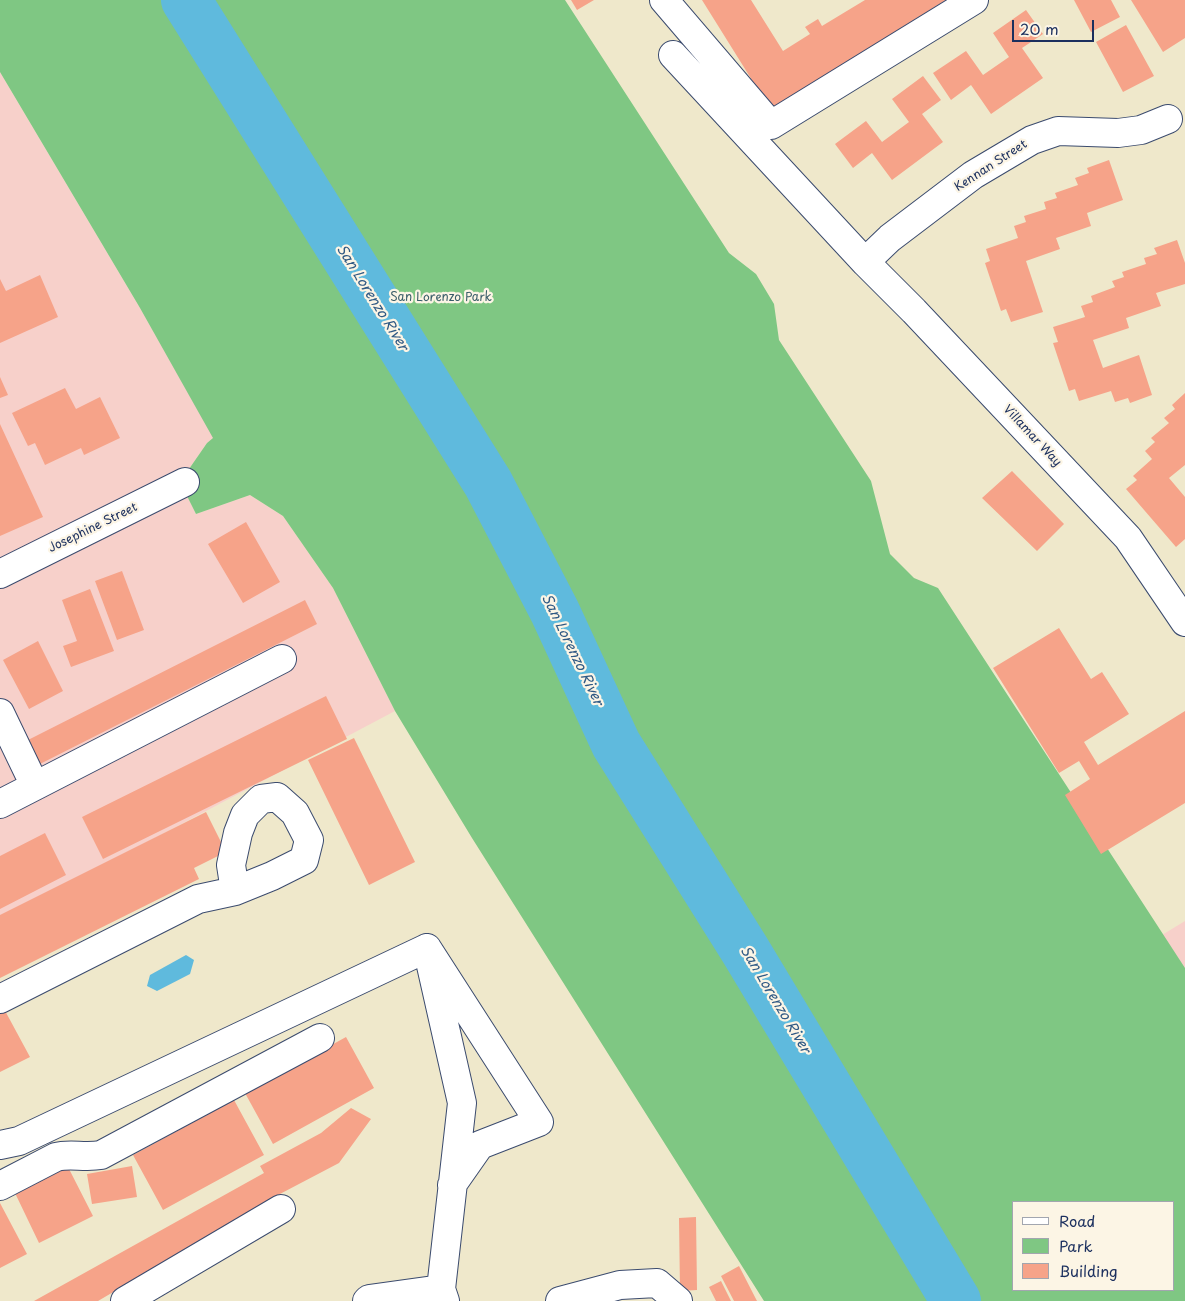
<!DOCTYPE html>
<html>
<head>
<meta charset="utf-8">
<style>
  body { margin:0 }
  #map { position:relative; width:1185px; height:1301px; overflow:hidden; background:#efe8cb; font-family:"Playpen Sans",sans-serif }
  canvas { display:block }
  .legend { position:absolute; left:1012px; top:1201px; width:162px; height:90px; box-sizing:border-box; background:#fcf5e5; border:1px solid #a2a6af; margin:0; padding:6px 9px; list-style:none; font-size:15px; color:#1b2f5e }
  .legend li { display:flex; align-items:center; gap:10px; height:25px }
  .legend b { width:25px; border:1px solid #a2a6af }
  .scale { position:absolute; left:1012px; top:20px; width:82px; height:22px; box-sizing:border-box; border:2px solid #1b2f5e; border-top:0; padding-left:6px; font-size:15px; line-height:18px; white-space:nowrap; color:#1b2f5e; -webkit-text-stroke:4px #fcf5e5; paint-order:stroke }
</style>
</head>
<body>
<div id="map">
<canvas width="1185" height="1301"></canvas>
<ul class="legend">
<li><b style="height:6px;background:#fff"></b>Road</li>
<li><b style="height:14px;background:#7fc783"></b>Park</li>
<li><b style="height:14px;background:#f6a389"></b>Building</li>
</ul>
<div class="scale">20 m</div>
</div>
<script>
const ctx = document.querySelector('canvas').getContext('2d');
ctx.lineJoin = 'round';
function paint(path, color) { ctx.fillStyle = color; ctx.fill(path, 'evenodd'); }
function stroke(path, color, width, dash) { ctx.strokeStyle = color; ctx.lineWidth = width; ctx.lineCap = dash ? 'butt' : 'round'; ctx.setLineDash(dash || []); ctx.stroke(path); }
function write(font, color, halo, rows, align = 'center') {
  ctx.font = font + ' "Playpen Sans",sans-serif'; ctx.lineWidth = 4.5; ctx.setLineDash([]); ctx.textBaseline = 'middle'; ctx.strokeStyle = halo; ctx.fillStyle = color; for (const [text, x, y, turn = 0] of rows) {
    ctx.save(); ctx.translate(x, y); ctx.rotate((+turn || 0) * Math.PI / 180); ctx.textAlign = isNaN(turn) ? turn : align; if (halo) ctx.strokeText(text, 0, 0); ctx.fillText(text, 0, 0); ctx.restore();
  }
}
const built = new Path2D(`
  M0 72 140 308 214 438 207 443 180 482 196 514 250 495 283 516 333 588 395 711 0 920Z
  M1185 921V968L1162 935Z`);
const green = new Path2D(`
  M0 0H565L729 253 756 274 774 304 779 340 871 481 890 554 914 578 938 588 1185 968V1301H764L472 838 395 711 333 588 283 516 250 495 196 514 180 482 207 443 213 438 140 308 0 72ZM1014 1202H1174V1290H1014Z`);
const water = new Path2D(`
  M186 955 194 960 190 974 157 991 147 986 150 975Z`);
const river = new Path2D(`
  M186 0 488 483 555 612 616 744 745 950 956 1301`);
const building = new Path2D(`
  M571 0H594L577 10Z
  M702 0H751L783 51 810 34 805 27 818 19 822 26 865 0H946L770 109Z
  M1074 0H1111L1120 17 1091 32Z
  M1131 0H1185V38L1163 52Z
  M1026 10 1043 34 1022 48 1043 78 991 114 971 85 951 100 933 73 966 51 983 75 1009 57 993 33Z
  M1126 25 1154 76 1123 92 1096 42Z
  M923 76 941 100 922 114 943 142 892 180 872 153 853 168 835 144 866 121 882 142 909 122 892 99Z
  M1109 160 1123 200 1087 213 1091 226 1056 238 1060 249 1026 261 1043 312 1011 322 1006 309 1001 311 985 263 990 261 986 249 1018 238 1014 226 1026 222 1024 216 1046 209 1044 202 1057 198 1055 193 1078 185 1075 178 1089 173 1087 168Z
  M1177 240 1185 263V284L1156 293 1161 306 1126 318 1129 328 1093 340 1103 368 1139 355 1152 395 1130 403 1128 398 1115 402 1111 391 1079 401 1075 389 1069 391 1053 343 1058 342 1053 327 1085 317 1081 306 1093 302 1091 296 1115 287 1112 281 1124 277 1122 272 1146 264 1144 258 1157 254 1154 248Z
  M40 275 58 317 0 343V279L6 291Z
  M0 377 8 395 0 398Z
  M65 388 76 409 100 397 120 438 84 455 81 448 45 465 35 443 28 446 12 413Z
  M1185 393V465L1169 478 1185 497V539L1176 547 1126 489 1137 480 1133 476 1152 459 1145 451 1155 442 1151 438 1169 423 1164 418 1175 409 1172 405Z
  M0 424 43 517 0 536Z
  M1012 471 1064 524 1037 551 982 498Z
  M246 522 280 582 243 603 208 544Z
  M122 571 144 630 117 640 95 581Z
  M90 589 114 651 71 667 63 646 77 641 62 600Z
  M305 600 317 624 40 764 28 740Z
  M1059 628 1091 679 1102 672 1129 714 1084 742 1098 765 1185 711V803L1101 854 1065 795 1090 779 1079 761 1059 773 993 668Z
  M38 641 63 691 29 709 3 660Z
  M326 696 347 739 103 859 82 817Z
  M354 738 415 862 369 885 308 760Z
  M206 812 226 852 194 868 199 879 0 978V915Z
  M45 833 66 875 0 909V856Z
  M3 1007 30 1057 0 1072V1008Z
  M346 1037 374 1088 273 1144 245 1093Z
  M234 1100 264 1155 163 1210 133 1155Z
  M351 1108 371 1119 339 1163 278 1195 98 1301H34L264 1173 260 1166 321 1133Z
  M132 1166 137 1197 92 1204 87 1174Z
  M68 1167 93 1216 39 1243 15 1193Z
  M0 1203 27 1254 0 1268Z
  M696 1217 697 1290 680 1291 679 1218Z
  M739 1266 757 1301H734L721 1276Z
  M721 1281 731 1301H716L709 1287Z`);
const minor = new Path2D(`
  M664 0 771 125 974 0
  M673 55 865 262 914 311 1128 538 1185 622
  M865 262 890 238 973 175 1032 140 1058 131 1118 133 1141 130 1168 119
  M0 574 185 482
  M0 713 35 786
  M0 804 282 659
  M0 999 198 899 235 891 272 876 304 860 309 840 295 813 277 797 261 799 245 815 238 833 231 865 235 891
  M0 1145 19 1141 427 948
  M0 1186 56 1157C70 1153 84 1158 101 1155L320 1038
  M125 1301 281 1209
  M367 1301 369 1299 441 1289
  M445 1301 441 1289 462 1103 427 948 539 1122 480 1145 452 1185
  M560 1301 620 1285 657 1283 678 1301`);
const streetNames = [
  ["Kennan Street",991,166,-33],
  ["Villamar Way",1032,436,47],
  ["Josephine Street",93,528,-26]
];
const parkNames = [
  ["San Lorenzo Park",441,298]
];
const waterNames = [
  ["San Lorenzo River",372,298,58],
  ["San Lorenzo River",572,650,64],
  ["San Lorenzo River",775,1000,59]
];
paint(built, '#f7d0ca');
paint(green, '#7fc783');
paint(water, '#5fbadd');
stroke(river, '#5fbadd', 50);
paint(building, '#f6a389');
stroke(minor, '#3b4b6e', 30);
stroke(minor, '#fff', 28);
write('12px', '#1b2f5e', '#fcf5e5', streetNames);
write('12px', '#395d69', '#fcf5e5', parkNames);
write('italic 14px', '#2f5984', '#fcf5e5', waterNames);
</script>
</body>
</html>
